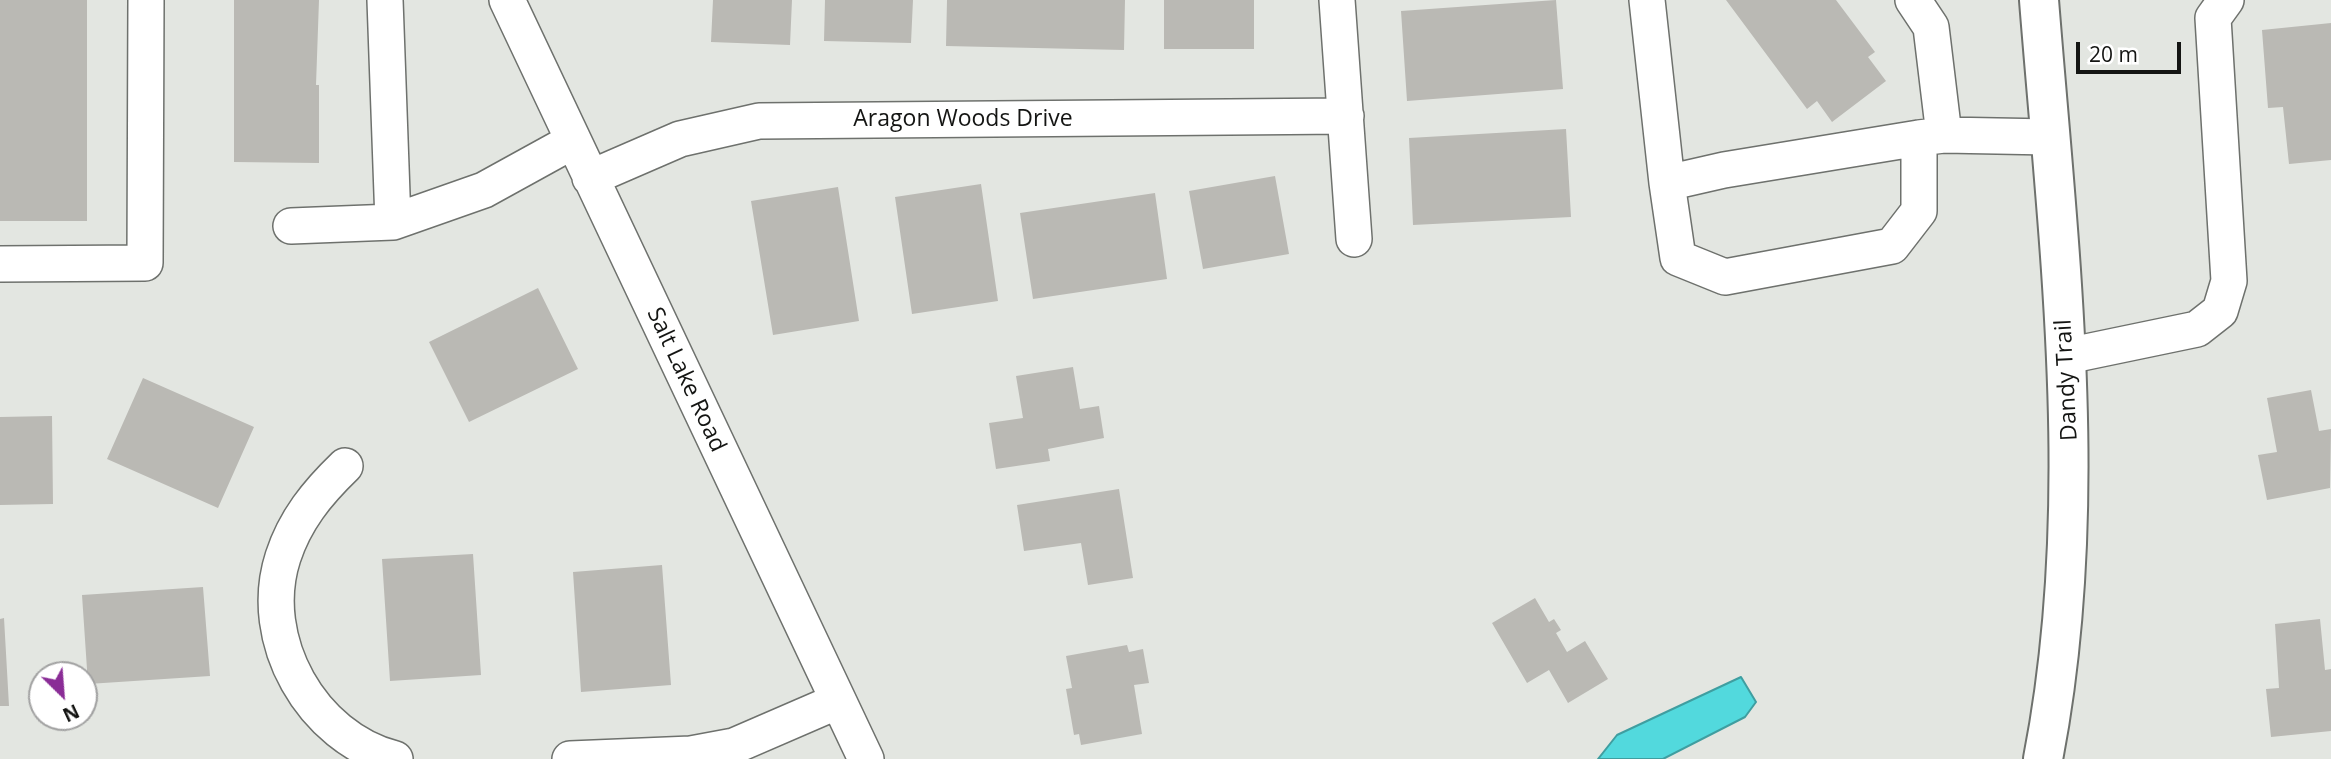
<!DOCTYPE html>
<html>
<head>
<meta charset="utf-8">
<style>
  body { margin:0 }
  #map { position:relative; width:2331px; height:759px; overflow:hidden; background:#e3e6e1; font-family:"Open Sans",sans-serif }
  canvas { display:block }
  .north { position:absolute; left:28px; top:661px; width:70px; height:70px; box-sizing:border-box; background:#fff; border:2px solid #a1a1a1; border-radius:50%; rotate:155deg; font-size:19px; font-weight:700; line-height:28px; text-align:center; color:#141513 }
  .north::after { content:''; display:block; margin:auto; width:24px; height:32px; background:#8a2c96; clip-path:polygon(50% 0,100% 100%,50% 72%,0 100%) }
  .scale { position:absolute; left:2076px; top:42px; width:105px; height:32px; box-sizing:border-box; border:4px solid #141513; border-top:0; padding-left:9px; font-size:21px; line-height:24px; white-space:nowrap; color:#141513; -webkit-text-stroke:5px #fff; paint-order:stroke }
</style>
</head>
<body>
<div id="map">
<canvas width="2331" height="759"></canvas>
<div class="north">N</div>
<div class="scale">20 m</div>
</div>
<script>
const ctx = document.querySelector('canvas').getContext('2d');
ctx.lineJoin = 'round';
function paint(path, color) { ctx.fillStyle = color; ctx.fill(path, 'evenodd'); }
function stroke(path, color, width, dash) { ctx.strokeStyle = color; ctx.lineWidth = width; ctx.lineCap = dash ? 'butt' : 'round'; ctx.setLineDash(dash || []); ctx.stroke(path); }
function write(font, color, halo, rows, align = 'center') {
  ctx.font = font + ' "Open Sans",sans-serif'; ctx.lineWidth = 6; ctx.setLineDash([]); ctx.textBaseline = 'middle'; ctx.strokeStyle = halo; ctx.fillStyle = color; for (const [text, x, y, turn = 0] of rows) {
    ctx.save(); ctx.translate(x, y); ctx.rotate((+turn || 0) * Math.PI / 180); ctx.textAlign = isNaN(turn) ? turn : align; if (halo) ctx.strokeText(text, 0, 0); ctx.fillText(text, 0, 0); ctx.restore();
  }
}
const water = new Path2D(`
  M1741 677 1756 702 1745 717 1663 759H1598L1617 735Z`);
const building = new Path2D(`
  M0 0H87V221H0Z
  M234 0H319L316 85H319V163L234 162Z
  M713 0H792L790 45 711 42Z
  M825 0H913L911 43 824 41Z
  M947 0H1125L1124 50 946 46Z
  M1164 0H1254V49H1164Z
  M1556 0 1563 89 1407 101 1401 11Z
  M1726 0H1836L1875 52 1868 57 1886 81 1832 122 1817 101 1807 109Z
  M2331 23V160L2289 164 2283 107 2268 108 2262 30Z
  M1566 129 1571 217 1413 225 1409 138Z
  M1275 176 1289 254 1203 269 1189 191Z
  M981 184 998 301 912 314 895 197Z
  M838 187 859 321 773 335 751 201Z
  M1155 193 1167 279 1033 299 1020 213Z
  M538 288 578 369 469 422 429 342Z
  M1073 367 1080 409 1099 406 1104 438 1048 449 1050 461 996 469 989 423 1023 418 1016 376Z
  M143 378 254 427 218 508 107 459Z
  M2311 390 2319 431 2331 429 2330 488 2267 500 2258 455 2277 452 2267 398Z
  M52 416 53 504 0 505V417Z
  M1119 489 1133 578 1088 585 1081 543 1024 551 1017 505Z
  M473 554 481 675 390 681 382 559Z
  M662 565 671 685 581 692 573 572Z
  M203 587 210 676 88 684 82 595Z
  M1535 598 1549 622 1554 619 1561 630 1556 633 1567 652 1585 641 1608 679 1568 703 1549 670 1527 683 1492 623Z
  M4 618 9 706H0V619Z
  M2320 619 2325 670 2331 669V731L2271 737 2266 689 2279 688 2275 624Z
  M1127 645 1129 652 1143 649 1149 683 1134 685 1142 734 1081 745 1079 734 1074 735 1066 689 1072 688 1066 656Z`);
const minor = new Path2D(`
  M385 0 393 222
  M507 0 866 759
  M1337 0 1354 239
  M1647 0 1667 183
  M1913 0 1931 27 1944 135
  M1919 138V211L1892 246 1725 277 1678 258 1667 183 1724 170 1919 138 1944 135 2050 137
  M590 178 680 139 759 121 1346 116
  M291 226 393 222 484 190 573 141
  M0 264 145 263 146 0
  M2067 356 2197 329 2220 311 2229 281 2213 18 2226 0
  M345 466C317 493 295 520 283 557 256 640 312 738 395 759
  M570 759 691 754 734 746 838 701`);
const major = new Path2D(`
  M2039 0C2059 253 2092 507 2043 759`);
const streetNames = [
  ["Aragon Woods Drive",963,119],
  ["Salt Lake Road",686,380,65],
  ["Dandy Trail",2067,380,-93]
];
paint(water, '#52d9dd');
stroke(water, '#3f9ea0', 2);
paint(building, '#bab9b4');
stroke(minor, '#6e716d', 38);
stroke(major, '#6e716d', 42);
stroke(minor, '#fff', 35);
stroke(major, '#fff', 38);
write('23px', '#141513', '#fff', streetNames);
</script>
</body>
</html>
